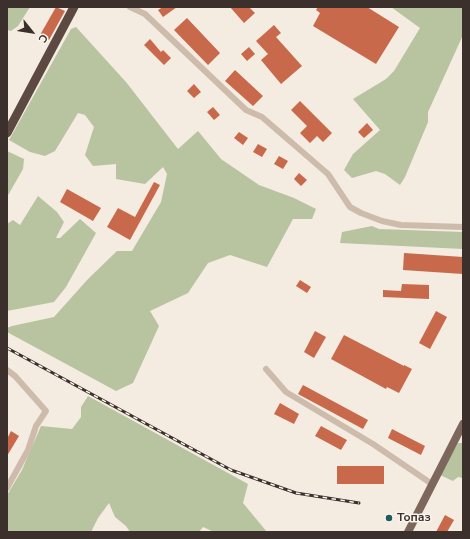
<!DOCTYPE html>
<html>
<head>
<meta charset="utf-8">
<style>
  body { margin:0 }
  #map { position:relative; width:470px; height:539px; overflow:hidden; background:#f4ebe1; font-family:"Nunito Sans",sans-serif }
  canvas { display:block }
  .frame { position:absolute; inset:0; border:8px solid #3b302b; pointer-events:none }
  .north { position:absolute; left:12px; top:12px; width:40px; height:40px; -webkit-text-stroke:3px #fbf5ee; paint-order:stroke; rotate:120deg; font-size:11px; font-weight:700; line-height:16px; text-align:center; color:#3b302b }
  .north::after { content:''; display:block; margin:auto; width:14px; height:18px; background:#3b302b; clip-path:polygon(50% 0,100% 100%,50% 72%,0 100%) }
</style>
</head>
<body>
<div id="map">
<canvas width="470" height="539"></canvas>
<div class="frame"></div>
<div class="north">С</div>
</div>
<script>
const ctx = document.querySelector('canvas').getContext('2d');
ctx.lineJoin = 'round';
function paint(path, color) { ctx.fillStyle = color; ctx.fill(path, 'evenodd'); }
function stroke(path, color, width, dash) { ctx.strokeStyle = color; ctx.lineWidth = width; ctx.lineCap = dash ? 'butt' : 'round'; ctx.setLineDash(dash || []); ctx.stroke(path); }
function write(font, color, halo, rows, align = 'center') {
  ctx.font = font + ' "Nunito Sans",sans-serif'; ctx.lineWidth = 3; ctx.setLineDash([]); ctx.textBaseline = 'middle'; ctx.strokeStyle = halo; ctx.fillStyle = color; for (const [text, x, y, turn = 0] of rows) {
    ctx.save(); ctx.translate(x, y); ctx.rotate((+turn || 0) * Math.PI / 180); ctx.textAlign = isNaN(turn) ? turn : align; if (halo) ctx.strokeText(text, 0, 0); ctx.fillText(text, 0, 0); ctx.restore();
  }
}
const green = new Path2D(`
  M7 7H30L18 26 11 31 7 30Z
  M391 7H463V35L428 112V122L405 177 400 185 385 174 376 171 352 178 344 170 353 154 380 130 353 99 386 79 394 71 420 28Z
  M76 27 126 82 178 149 198 131 221 159 259 185 294 198 316 209 312 219H293L267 267 230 255 208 263 188 293 150 311 159 326 133 383 116 391 7 332V328L12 326 54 317 88 279 117 251H132L161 202 167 174 163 167 145 184 116 179V164L93 166 85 155 94 127 85 115 78 113 55 151 45 156 30 152 9 140 71 29Z
  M7 151 24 159 23 169 7 197Z
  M38 196 57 212 64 222 56 238H60L80 219 96 233 66 287 54 302 7 311V224L13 220 20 225Z
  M372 226 379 229 463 232V249L340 243 342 232Z
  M88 396 248 484 243 503 267 532H214L203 527 199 532H130L126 526 115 517 109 503 98 518 91 532H7V495L22 470 41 426 72 429 81 417V407Z
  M458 443H463V478L458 477 453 481 440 475Z`);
const building = new Path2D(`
  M56 7 65 11 49 40 40 35Z
  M163 7H177L163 17 158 10Z
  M230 7H249L255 13 244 23Z
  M318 7H367L399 27 376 64 313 26 320 13 316 10Z
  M187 18 220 53 208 65 174 30Z
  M274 25 281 33 276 37 302 66 281 84 261 60 268 54 256 41Z
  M150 39 161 52 163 50 171 58 164 65 144 45Z
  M249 47 255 54 247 61 241 54Z
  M235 70 263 96 253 106 225 81Z
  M194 84 201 92 194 98 187 91Z
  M300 101 332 133 323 142 317 136 310 143 300 133 307 126 291 110Z
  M213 107 220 115 214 120 207 112Z
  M367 123 373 130 364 138 358 132Z
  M239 132 248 138 243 145 234 138Z
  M258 144 267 149 262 157 253 152Z
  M279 156 288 161 283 169 274 164Z
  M299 173 307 180 301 186 294 179Z
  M154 182 160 185 130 240 107 227 118 208 135 217Z
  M67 189 101 208 93 221 60 202Z
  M404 253 463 257V274L403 270Z
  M300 280 311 287 307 293 296 286Z
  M402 284 429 285V299L383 297V290L401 291Z
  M436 311 447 317 430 349 419 343Z
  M315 331 326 337 314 358 304 352Z
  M344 335 404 366V365L412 369 399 393 387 387 386 389 331 359Z
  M303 385 368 420 363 429 298 394Z
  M280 403 299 414 294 424 274 414Z
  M321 426 347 440 341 450 315 436Z
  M392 429 425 446 421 455 388 438Z
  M11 431 19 436 7 456V439Z
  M337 466H384V484H337Z
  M445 515 454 520 447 532H436Z`);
const minor = new Path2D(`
  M130 7 145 14 246 110 262 117 328 174 350 207 361 213 382 221 401 225 463 227
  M266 369 286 392 373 444 432 484
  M7 370 15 376 46 411 36 426 28 450 7 488`);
const major = new Path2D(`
  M408 532 463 424`);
const highway = new Path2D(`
  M7 133 74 7`);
const rail = new Path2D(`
  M7 348 231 470 296 493 359 503`);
const markers = [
  [389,518,4,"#1f5a5e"]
];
const poiNames = [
  ["Топаз",397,518]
];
paint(green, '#b8c4a0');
paint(building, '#c8694b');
stroke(minor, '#cdbbac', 6);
stroke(major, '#7d675c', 8);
stroke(highway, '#5c4a42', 9);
stroke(rail, '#3b302b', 3);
stroke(rail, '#fbf5ee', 1.5, [4.5]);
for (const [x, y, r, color] of markers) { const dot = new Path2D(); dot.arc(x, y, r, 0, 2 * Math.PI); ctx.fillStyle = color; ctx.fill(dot); stroke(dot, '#fbf5ee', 1.5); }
write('bold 12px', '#3b302b', '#fbf5ee', poiNames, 'left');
</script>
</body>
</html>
